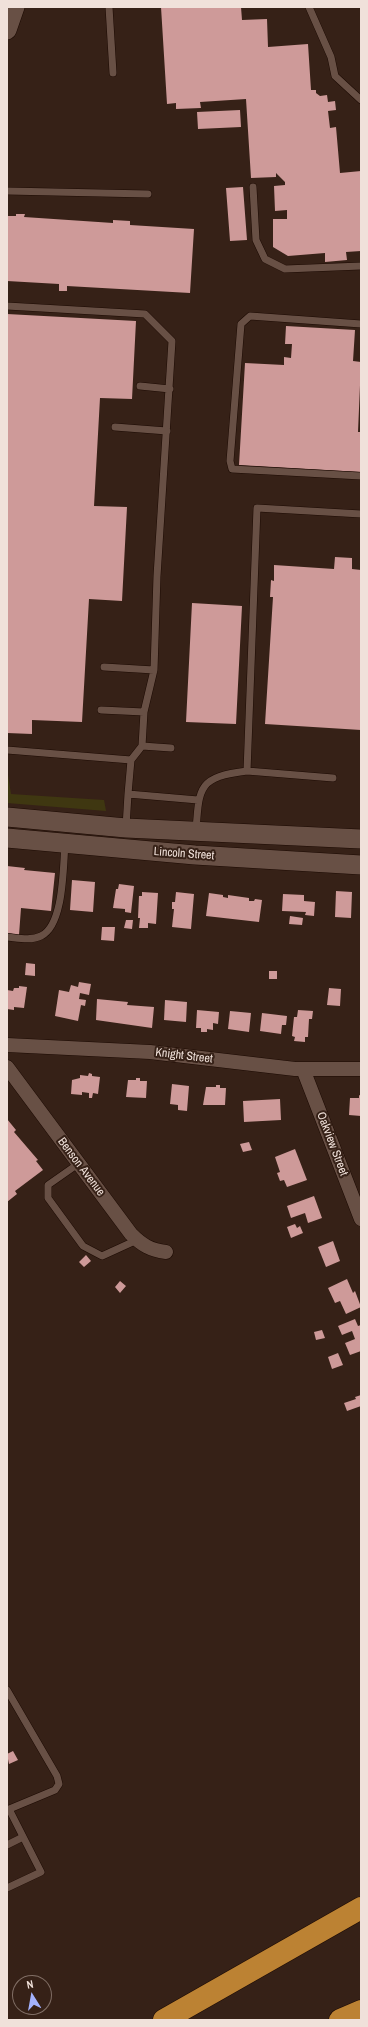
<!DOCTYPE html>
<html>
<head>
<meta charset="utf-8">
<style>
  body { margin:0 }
  #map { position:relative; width:368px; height:2027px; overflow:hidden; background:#362117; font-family:"Archivo Narrow",sans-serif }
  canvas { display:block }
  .frame { position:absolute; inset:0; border:8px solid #f0e1da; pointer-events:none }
  .north { position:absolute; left:12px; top:1975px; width:40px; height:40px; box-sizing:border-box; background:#362117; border:1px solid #806e65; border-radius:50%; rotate:349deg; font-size:11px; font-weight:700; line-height:16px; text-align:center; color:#f0e1da }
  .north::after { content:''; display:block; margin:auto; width:14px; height:18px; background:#a3b2fd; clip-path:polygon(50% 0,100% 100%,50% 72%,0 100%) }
</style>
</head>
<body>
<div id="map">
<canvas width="368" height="2027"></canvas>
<div class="frame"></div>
<div class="north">N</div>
</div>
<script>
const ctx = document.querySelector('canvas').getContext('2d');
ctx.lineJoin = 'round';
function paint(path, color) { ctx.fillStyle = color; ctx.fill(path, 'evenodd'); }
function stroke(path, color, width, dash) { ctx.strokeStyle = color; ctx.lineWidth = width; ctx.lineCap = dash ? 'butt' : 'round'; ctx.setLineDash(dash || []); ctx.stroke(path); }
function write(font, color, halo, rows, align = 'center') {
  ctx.font = font + ' "Archivo Narrow",sans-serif'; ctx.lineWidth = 4; ctx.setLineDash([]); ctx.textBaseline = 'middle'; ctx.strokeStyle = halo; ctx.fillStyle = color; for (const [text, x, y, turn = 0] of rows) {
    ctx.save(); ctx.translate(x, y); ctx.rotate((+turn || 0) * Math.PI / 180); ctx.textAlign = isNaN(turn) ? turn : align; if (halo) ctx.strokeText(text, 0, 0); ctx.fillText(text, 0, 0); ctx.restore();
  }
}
const green = new Path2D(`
  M7 768 11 794 104 800 106 811 7 803Z`);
const building = new Path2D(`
  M161 7H241L242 20 267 19 268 47 308 44 311 90H316V93L320 96 327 95 328 102 335 101 336 110 328 111 330 128 336 127 340 173 361 171V251L346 252 347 260 325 262V253L288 256 273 247V219H287V210L275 211 274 186 285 185V182L276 173V177L251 178 246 99 200 102 201 108 176 109V103L167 104Z
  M240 110 241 127 198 129 197 112Z
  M243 187 247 240 230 241 226 188Z
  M16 214H25L24 217 113 223V220L130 221V225L194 229 190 293 67 286V291H59V284L7 281V216H16Z
  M7 314 136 321 132 399 100 398 94 506 127 507 122 601 89 599 82 722 32 720V734L7 733Z
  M286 326 355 330 353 361 361 362 358 432H361V472L239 465 245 363 284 365V357L291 358 292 344H285Z
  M335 557 352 558V569L361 570V730L265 724 273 597H270L271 580 274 581V565L334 569Z
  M192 603 242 606 236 724 186 722Z
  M7 866 25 868 24 870 55 873 51 911 21 908 19 935 7 933Z
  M72 880 95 882 93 912 70 910Z
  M119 884 134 886 131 913 125 912V909L113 908 116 889H118Z
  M336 891 352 892 351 918 335 917Z
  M142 892 158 893 156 924 148 923V928H139L140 918H138L139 896H142Z
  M176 892 194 894 191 929 172 927 174 909H172V902H175Z
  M209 893 223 895V897L228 898V895L249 898V901H254L255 899 262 900 259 922 206 916Z
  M283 894 304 895V901L315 902 314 916 305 915 306 912 282 911Z
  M290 916 303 918 302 925 289 924Z
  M126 920H133L132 929 124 928Z
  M102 927H115L114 941 101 940Z
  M26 963 35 964V976L25 975Z
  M269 971H277V979H269Z
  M79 982 91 984 89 995 80 993 79 999 86 1000 85 1006 81 1005 78 1021 55 1016 59 990 69 992 71 985 78 987Z
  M19 986 27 987 24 1008 14 1007V1010L7 1009V990L13 991 14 988H19Z
  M329 988 341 989 340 1006 327 1005Z
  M97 999 128 1002 127 1005 154 1007 152 1028 96 1020Z
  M165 1000 187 1002 186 1022 164 1020Z
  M197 1010 219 1012 218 1024 213 1023V1030L207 1029V1032H201V1028H196Z
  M298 1010 313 1011 312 1019H309L308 1037H305V1042L294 1041 295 1037 292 1036 294 1017H297Z
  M230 1011 251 1013 249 1032 228 1029Z
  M262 1013 287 1016 286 1025H282L281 1034 260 1031Z
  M89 1073 92 1074V1076L100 1077 98 1094 93 1093 92 1098H89V1093L82 1092V1095L71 1094 72 1080 80 1078V1075L88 1076Z
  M136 1078H140V1081H147L146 1098 126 1097 128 1080H136Z
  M172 1084 189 1086 187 1111 178 1110V1105L170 1104Z
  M216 1085H220V1088H226L225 1105H203L206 1087H216Z
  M359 1095 361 1096V1116L349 1115 350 1098H359Z
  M280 1099 281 1120 244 1122 243 1101Z
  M7 1119 16 1130 14 1132 38 1160 36 1161 43 1170 15 1191 17 1194 7 1202 8 1175Z
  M249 1142 252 1150 243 1152 240 1144Z
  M295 1149 307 1180 287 1187 284 1180 280 1181 277 1173 280 1172 275 1157Z
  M314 1196 322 1218 308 1223 305 1213 291 1218 287 1206Z
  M295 1224 297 1228 300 1226 303 1233 291 1238 287 1227Z
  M333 1241 340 1261 326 1267 318 1247Z
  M86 1255 91 1261 84 1267 79 1262Z
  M347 1279 353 1293 355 1291 361 1307 346 1314 340 1301 335 1303 328 1288Z
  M120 1281 126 1286 120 1293 115 1287Z
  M355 1319 358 1326 361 1325V1351L350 1355 345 1343 355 1339 352 1331 342 1335 338 1326Z
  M322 1330 325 1338 316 1340 314 1332Z
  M338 1353 343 1365 332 1369 328 1357Z
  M361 1395V1406L347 1411 344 1403 356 1399 355 1397Z
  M13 1751 18 1760 9 1764 7 1754Z`);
const lane = new Path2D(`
  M109 7 113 73
  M309 7 331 57 335 76 361 100
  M253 187 256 240 265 259 285 269 361 266
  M7 191 148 194
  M7 306 145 314 172 341 157 576 154 670 144 712 142 746 131 760 128 794
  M361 324 250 316 241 324 230 461 232 469 361 476
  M140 386 170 389
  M115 427 167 431
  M104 667 154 670
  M101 710 144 712
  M142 746 171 748
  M7 750 131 760
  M247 771 333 778
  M126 827 128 794 198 800
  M196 831C199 786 199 777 247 771L257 508 361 514
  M7 937C18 938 31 941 41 936 64 925 63 867 65 844
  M78 1164 48 1185V1198L83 1246 102 1256 137 1240
  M7 1690 57 1776 59 1784 55 1790 7 1810
  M7 1845 23 1837
  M7 1888 41 1872 9 1809`);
const street = new Path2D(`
  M7 1045 150 1052 295 1069H361
  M7 1067 131 1234C142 1245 150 1250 166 1252
  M303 1069 361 1219`);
const secondary = new Path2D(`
  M7 30 15 7
  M7 817 126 828 361 839
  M7 838 195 855 361 865`);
const highway = new Path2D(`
  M164 2020 361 1908
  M340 2020 361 2011`);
const streetNames = [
  ["Lincoln Street",184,854,4],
  ["Knight Street",184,1056,7],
  ["Oakview Street",332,1144,69],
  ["Benson Avenue",81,1167,53]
];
paint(green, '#3f3711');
paint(building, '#ce9a99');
stroke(lane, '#1c0a03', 8);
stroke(street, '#1c0a03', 15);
stroke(secondary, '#1c0a03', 20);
stroke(highway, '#1c0a03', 23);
stroke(lane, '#685045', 7);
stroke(street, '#685045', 14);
stroke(secondary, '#685045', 19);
stroke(highway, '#bc8233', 22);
write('12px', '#f0e1da', '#362117', streetNames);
</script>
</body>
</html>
